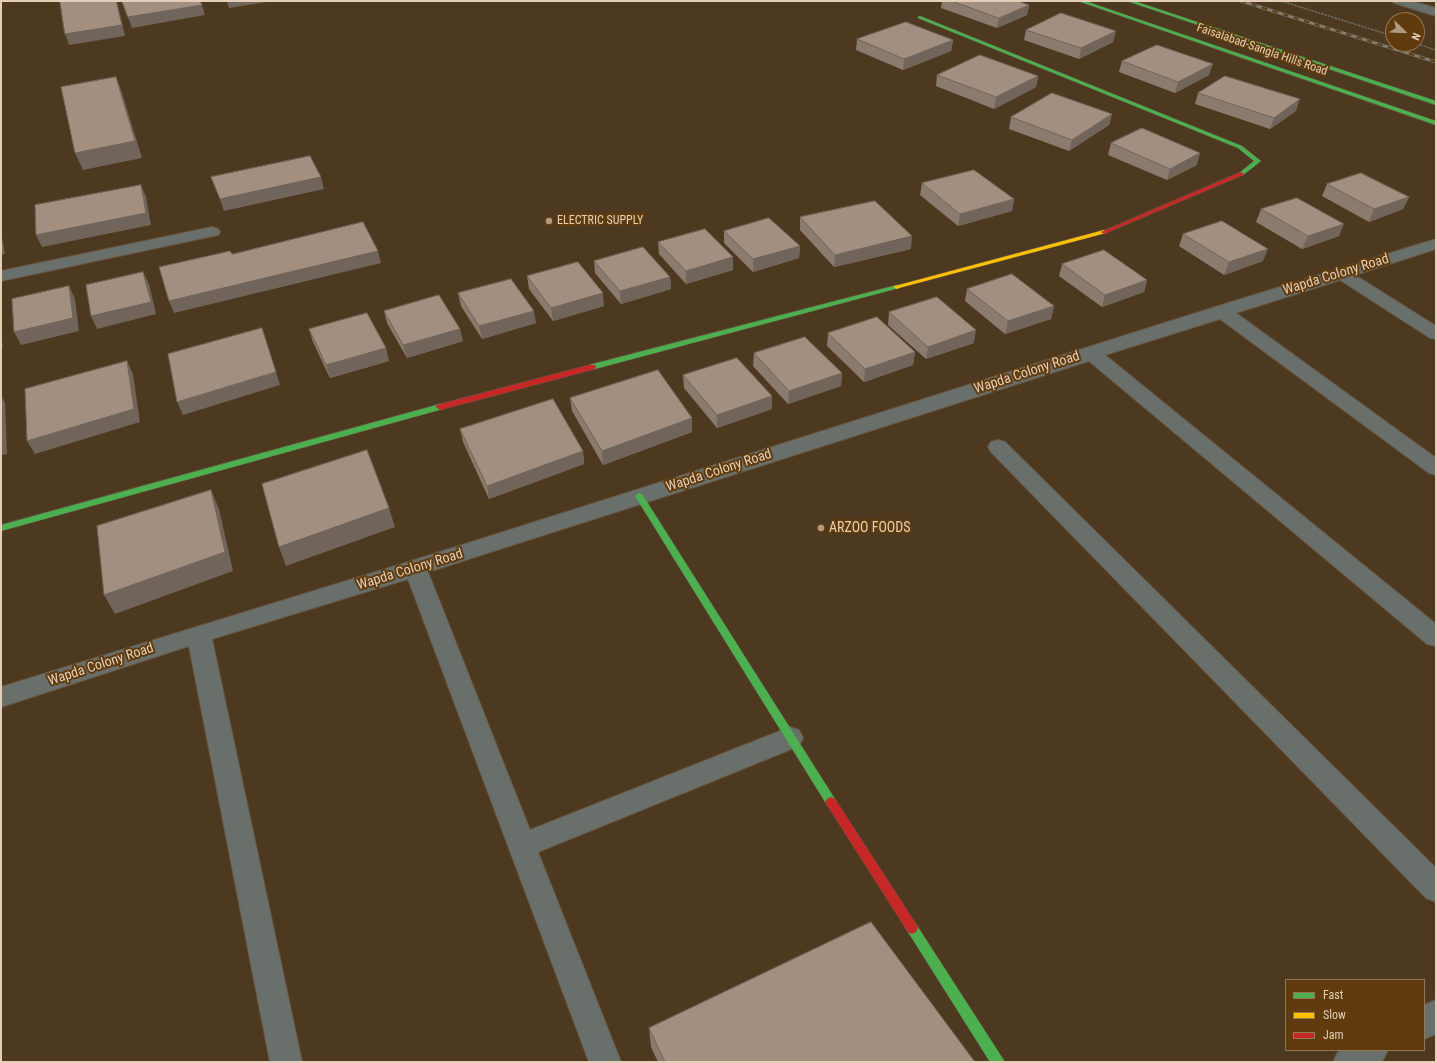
<!DOCTYPE html>
<html>
<head>
<meta charset="utf-8">
<style>
  body { margin:0 }
  #map { position:relative; width:1437px; height:1063px; overflow:hidden; background:#4d3920; font-family:"Roboto Condensed",sans-serif }
  canvas { display:block }
  .frame { position:absolute; inset:0; border:2px solid #e4ceb8; pointer-events:none }
  .legend { position:absolute; left:1285px; top:979px; width:140px; height:72px; box-sizing:border-box; background:#5f3b0e; border:1px solid #947652; margin:0; padding:5px 7px; list-style:none; font-size:12px; color:#e4ceb8 }
  .legend li { display:flex; align-items:center; gap:8px; height:20px }
  .legend b { width:20px; border:1px solid #947652 }
  .north { position:absolute; left:1385px; top:12px; width:40px; height:40px; box-sizing:border-box; background:#5f3b0e; border:1px solid #947652; border-radius:50%; rotate:113deg; font-size:11px; font-weight:700; line-height:16px; text-align:center; color:#e4ceb8 }
  .north::after { content:''; display:block; margin:auto; width:14px; height:18px; background:#af9a83; clip-path:polygon(50% 0,100% 100%,50% 72%,0 100%) }
</style>
</head>
<body>
<div id="map">
<canvas width="1437" height="1063"></canvas>
<div class="frame"></div>
<ul class="legend">
<li><b style="height:5px;background:#4caf50"></b>Fast</li>
<li><b style="height:5px;background:#ffc107"></b>Slow</li>
<li><b style="height:5px;background:#c62828"></b>Jam</li>
</ul>
<div class="north">N</div>
</div>
<script>
const ctx = document.querySelector('canvas').getContext('2d');
ctx.lineJoin = 'round';
function stroke(path, color, width, dash) { ctx.strokeStyle = color; ctx.lineWidth = width; ctx.lineCap = dash ? 'butt' : 'round'; ctx.setLineDash(dash || []); ctx.stroke(path); }
function paint(path, color) { ctx.fillStyle = color; ctx.fill(path, 'evenodd'); }
function write(font, color, halo, rows, align = 'center') {
  ctx.font = font + ' "Roboto Condensed",sans-serif'; ctx.lineWidth = 4; ctx.setLineDash([]); ctx.textBaseline = 'middle'; ctx.strokeStyle = halo; ctx.fillStyle = color; for (const [text, x, y, turn = 0] of rows) {
    ctx.save(); ctx.translate(x, y); ctx.rotate((+turn || 0) * Math.PI / 180); ctx.textAlign = isNaN(turn) ? turn : align; if (halo) ctx.strokeText(text, 0, 0); ctx.fillText(text, 0, 0); ctx.restore();
  }
}
const path = new Path2D(`
  M1281 1 1393 36
  M1417 44 1436 50`);
const street = new Path2D(`
  M1392 1H1411L1436 8V16L1394 3Z
  M212 227 218 229 220 232 218 235 1 281V271Z
  M1436 239V249L1355 275 1436 326V339L1430 338 1340 280 1236 313 1436 458V475L1429 473 1220 319 1105 355 1436 624V646L1427 644 1089 361 428 572 530 830 790 727 799 730 803 738 799 746 538 852 621 1062H589L408 579 212 639 302 1062H270L189 646 1 707V687L408 562 1215 307Z
  M998 440 1005 442 1436 868V902L1426 898 991 452 988 447 991 442Z
  M1436 1000V1034L1424 1039V1005Z
  M1339 1050H1388L1382 1062H1333Z`);
const fast = new Path2D(`
  M1078 1H1085L1436 121V125Z
  M1127 1H1134L1436 101V105Z
  M920 16 1242 146 1261 161 1243 175H1239V173L1254 161 1238 148 918 18V17Z
  M897 285 901 287 899 288 595 369H589L588 367 589 365Z
  M440 404 443 405 444 407 443 409 1 531V525Z
  M639 493 642 494 835 799 837 802 835 805 831 807 827 805 635 496Z
  M912 922 916 924 1005 1062H990L908 932 906 928 908 924Z`);
const slow = new Path2D(`
  M1104 230 1107 232 1106 233 899 288 897 289 893 287 895 286Z`);
const jam = new Path2D(`
  M1241 172 1244 174 1243 175 1106 233 1104 234 1101 232Z
  M589 365H595L596 367 595 369 440 410 436 407 437 405Z
  M831 797 835 799 916 924 918 928 916 932 912 934 908 932 827 805 825 802 827 799Z`);
const rail = new Path2D(`
  M1241 1 1436 62`);
const wall = new Path2D(`
  M942 1H1017L1029 5 1027 15 997 28 941 8Z
  M1026 30 1116 31 1113 42 1079 59 1024 40Z
  M857 39 953 40 951 51 903 70 856 50Z
  M1122 61 1209 75 1175 93 1119 72Z
  M937 75 1038 76 1036 87 994 109 936 86Z
  M1198 93 1296 111 1270 129 1195 104Z
  M1112 114 1109 125 1069 151 1009 129 1011 117Z
  M1111 143 1197 165 1167 180 1108 155Z
  M922 183 1014 199 1012 211 958 226 920 195Z
  M1327 184 1409 197 1403 209 1369 222 1322 196Z
  M1261 209 1339 236 1302 249 1256 222Z
  M800 217 911 249 834 267 800 230Z
  M724 231 800 246 799 258 753 272 724 243Z
  M1183 234 1263 261 1224 275 1179 246Z
  M658 242 733 270 686 284 659 254Z
  M594 261 670 277 671 289 621 304 595 273Z
  M1062 264 1147 280 1144 292 1102 307 1059 276Z
  M527 276 604 306 553 321 529 289Z
  M967 289 1054 306 1051 319 1005 334 965 301Z
  M458 293 536 323 482 339 461 306Z
  M384 311 463 341 407 358 387 323Z
  M889 312 974 343 926 359 888 325Z
  M309 329 389 361 330 378 313 342Z
  M828 333 915 352 913 365 864 382 827 346Z
  M754 353 842 373 841 386 788 404 753 366Z
  M683 375 772 409 717 428 684 388Z
  M570 398 692 418V432L603 465 572 411Z
  M460 429 583 451 584 464 489 499 463 442Z
  M649 1028 975 1062H658L651 1047Z`);
const shadedWall = new Path2D(`
  M116 1H117L125 36 69 45 65 34Z
  M227 1H273L229 8Z
  M202 5 205 15 132 28 128 17Z
  M1029 5 1027 15 997 28 999 18Z
  M1116 31 1113 42 1079 59 1081 48Z
  M953 40 951 51 903 70 904 59Z
  M1213 64 1209 75 1175 93 1178 82Z
  M1038 76 1036 87 994 109 996 97Z
  M116 77 122 93 142 158 83 170 75 153Z
  M1300 99 1296 111 1270 129 1274 118Z
  M1112 114 1109 125 1069 151 1072 140Z
  M1200 153 1197 165 1167 180 1170 169Z
  M321 177 324 189 224 211 220 199Z
  M141 185 146 197 151 225 42 247 36 235Z
  M1409 197 1403 209 1369 222 1374 209Z
  M1014 199 1012 211 958 226 960 214Z
  M1344 224 1339 236 1302 249 1308 236Z
  M1 232 5 254 1 255Z
  M912 236 911 249 834 267 835 255Z
  M800 246 799 258 753 272V259Z
  M1268 249 1263 261 1224 275 1229 262Z
  M378 251 381 263 174 313 169 301Z
  M733 257V270L686 284V271Z
  M143 272 149 284 156 314 97 329 91 316Z
  M670 277 671 289 621 304 620 291Z
  M1147 280 1144 292 1102 307 1105 295Z
  M69 286 75 299 79 331 21 345 14 332Z
  M603 293 604 306 553 321 551 308Z
  M1054 306 1051 319 1005 334 1008 321Z
  M534 311 536 323 482 339 479 326Z
  M262 328 280 385 183 415 177 402Z
  M460 329 463 341 407 358 403 345Z
  M976 330 974 343 926 359 928 347Z
  M1 335 3 347H1Z
  M386 348 389 361 330 378 326 365Z
  M915 352 913 365 864 382 865 369Z
  M127 361 133 374 140 422 35 454 27 441Z
  M842 373 841 386 788 404 789 391Z
  M1 395 5 403 7 454 1 455Z
  M772 396V409L717 428V415Z
  M692 418V432L603 465 602 451Z
  M583 451 584 464 489 499 487 486Z
  M211 490 219 509 233 571 115 614 104 595Z
  M389 508 395 527 286 566 279 547Z`);
const building = new Path2D(`
  M60 1H116L122 25 65 34Z
  M122 1H200L202 5 128 17Z
  M952 1H1017L1029 5 999 18Z
  M1061 13 1116 31 1081 48 1026 30Z
  M906 22 953 40 904 59 857 39Z
  M1157 45 1213 64 1178 82 1122 61Z
  M980 55 1038 76 996 97 937 75Z
  M1225 76 1300 99 1274 118 1198 93Z
  M116 77 135 141 75 153 61 87Z
  M1052 93 1112 114 1072 140 1011 117Z
  M1142 128 1200 153 1170 169 1111 143Z
  M310 156 321 177 220 199 211 177Z
  M974 170 1014 199 960 214 922 183Z
  M1361 173 1409 197 1374 209 1327 184Z
  M141 185 146 213 36 235 35 205Z
  M1297 198 1344 224 1308 236 1261 209Z
  M875 201 912 236 835 255 800 217Z
  M769 218 800 246 753 259 724 231Z
  M1222 221 1268 249 1229 262 1183 234Z
  M363 222 378 251 169 301 159 267 230 251 232 254Z
  M705 229 733 257 686 271 658 242Z
  M643 247 670 277 620 291 594 261Z
  M1104 250 1147 280 1105 295 1062 264Z
  M578 262 603 293 551 308 527 276Z
  M143 272 151 302 91 316 86 285Z
  M1012 274 1054 306 1008 321 967 289Z
  M511 279 534 311 479 326 458 293Z
  M69 286 73 318 14 332 12 299Z
  M439 295 460 329 403 345 384 311Z
  M937 297 976 330 928 347 889 312Z
  M367 313 386 348 326 365 309 329Z
  M877 317 915 352 865 369 828 333Z
  M262 328 276 372 177 402 168 354Z
  M805 337 842 373 789 391 754 353Z
  M737 358 772 396 717 415 683 375Z
  M127 361 134 409 27 441 25 389Z
  M658 370 692 418 602 451 570 398Z
  M553 399 583 451 487 486 460 429Z
  M367 450 389 508 279 547 262 484Z
  M211 490 225 552 104 595 97 526Z
  M871 922 975 1062H665L649 1028Z`);
const markers = [
  [549,221,4,"#af9a83"],
  [821,528,4,"#af9a83"]
];
const farStreetnames = [
  ["Faisalabad-Sangla Hills Road",1262,50,19]
];
const farPoinames = [
  ["ELECTRIC SUPPLY",557,221]
];
const streetNames = [
  ["Wapda Colony Road",1336,275,-17],
  ["Wapda Colony Road",1027,373,-18],
  ["Wapda Colony Road",719,471,-18],
  ["Wapda Colony Road",410,570,-17],
  ["Wapda Colony Road",101,665,-18]
];
const poiNames = [
  ["ARZOO FOODS",829,528]
];
stroke(street, '#685642', 2);
stroke(fast, '#685642', 1);
stroke(slow, '#685642', 1);
stroke(jam, '#685642', 1);
stroke(path, '#6d6c64', 1.5, [2.5, 1]);
paint(street, '#696f6a');
paint(fast, '#4caf50');
paint(slow, '#ffc107');
paint(jam, '#c62828');
stroke(rail, '#7d7b74', 3);
stroke(rail, '#5f3b0e', 2, [5.5]);
paint(wall, '#8b7b6e');
paint(shadedWall, '#71645a');
paint(building, '#a28f80');
stroke(building, '#71645a', 1);
for (const [x, y, r, color] of markers) { const dot = new Path2D(); dot.arc(x, y, r, 0, 2 * Math.PI); ctx.fillStyle = color; ctx.fill(dot); stroke(dot, '#5f3b0e', 1.5); }
write('12px', '#e4ceb8', '#5f3b0e', farStreetnames);
write('12px', '#e4ceb8', '#5f3b0e', farPoinames, 'left');
write('14px', '#e4ceb8', '#5f3b0e', streetNames);
write('14px', '#e4ceb8', '#5f3b0e', poiNames, 'left');
</script>
</body>
</html>
